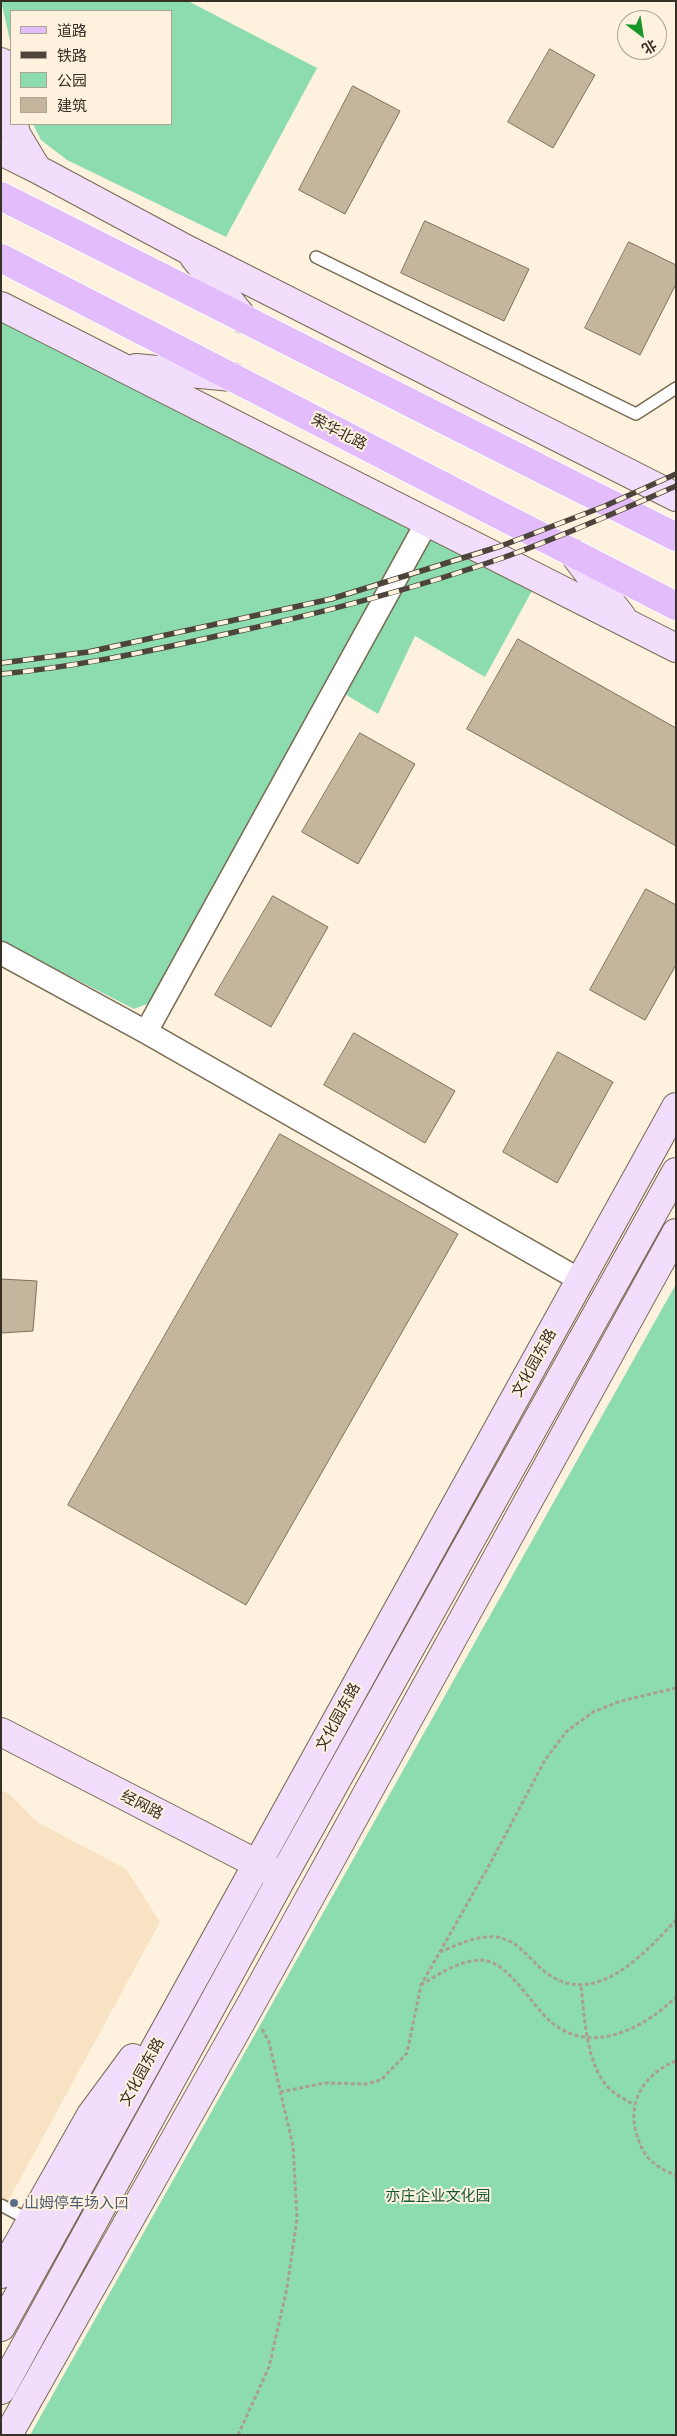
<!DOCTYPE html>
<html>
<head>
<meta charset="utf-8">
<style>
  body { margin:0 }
  #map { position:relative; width:677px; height:2436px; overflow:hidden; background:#fef1dd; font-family:"Asap Condensed","Noto Sans SC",sans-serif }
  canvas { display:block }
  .frame { position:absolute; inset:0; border:2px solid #373027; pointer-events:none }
  .legend { position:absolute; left:10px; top:10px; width:162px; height:115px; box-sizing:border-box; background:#fef1dd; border:1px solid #aea494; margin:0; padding:6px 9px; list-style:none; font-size:15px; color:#373027 }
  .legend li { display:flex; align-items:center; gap:10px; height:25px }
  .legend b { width:25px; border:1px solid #aea494 }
  .north { position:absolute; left:617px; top:10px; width:50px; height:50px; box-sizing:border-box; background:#fef1dd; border:1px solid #aea494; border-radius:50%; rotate:149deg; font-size:14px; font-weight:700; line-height:20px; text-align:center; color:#373027 }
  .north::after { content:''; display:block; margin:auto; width:18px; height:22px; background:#179629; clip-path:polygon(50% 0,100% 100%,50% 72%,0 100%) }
</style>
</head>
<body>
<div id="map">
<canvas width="677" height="2436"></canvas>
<div class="frame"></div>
<ul class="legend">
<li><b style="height:6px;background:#e3bcfb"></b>道路</li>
<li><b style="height:6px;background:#4d453b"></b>铁路</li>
<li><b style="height:14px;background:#8cdcb0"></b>公园</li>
<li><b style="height:14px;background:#c4b59c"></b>建筑</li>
</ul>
<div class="north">北</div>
</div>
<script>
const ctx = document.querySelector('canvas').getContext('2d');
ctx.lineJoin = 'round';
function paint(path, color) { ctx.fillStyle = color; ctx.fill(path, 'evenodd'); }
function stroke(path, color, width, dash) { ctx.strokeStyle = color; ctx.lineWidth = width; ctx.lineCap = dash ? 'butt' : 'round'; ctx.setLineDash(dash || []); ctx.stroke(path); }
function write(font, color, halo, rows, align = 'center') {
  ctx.font = font + ' "Asap Condensed","Noto Sans SC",sans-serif'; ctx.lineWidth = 4; ctx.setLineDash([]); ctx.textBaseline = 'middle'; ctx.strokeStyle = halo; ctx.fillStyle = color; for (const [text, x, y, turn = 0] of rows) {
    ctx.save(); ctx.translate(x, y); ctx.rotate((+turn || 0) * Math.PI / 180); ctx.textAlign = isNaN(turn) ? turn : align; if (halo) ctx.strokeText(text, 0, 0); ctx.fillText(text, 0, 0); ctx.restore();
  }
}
const built = new Path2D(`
  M1 1790 9 1794 37 1822 126 1869 160 1922 1 2214Z`);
const green = new Path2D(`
  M1 1H188L317 68 226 237 67 160 41 140 33 124H171V11H11V45Z
  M1 320 533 589 485 677 415 636 378 714 325 682 152 1002 134 1009 1 941Z
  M676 1284V2435H30Z`);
const building = new Path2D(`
  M550 49 595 75 553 148 508 122Z
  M353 86 400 111 345 214 299 190Z
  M425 221 529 269 504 321 401 273Z
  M629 242 676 265V284L640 355 585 328Z
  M518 639 676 728V846L467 729Z
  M360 733 415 764 358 864 302 832Z
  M646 889 676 905V965L645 1020 590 990Z
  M273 896 328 927 271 1027 215 995Z
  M354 1033 455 1091 425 1143 324 1085Z
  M558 1052 613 1082 557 1183 503 1152Z
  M280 1134 458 1234 246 1605 68 1505Z
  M1 1279 37 1281 33 1331 1 1333Z`);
const path = new Path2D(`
  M440 1952C457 1945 477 1935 496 1937 522 1941 530 1963 551 1976 598 2006 646 1952 676 1920
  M421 1985C439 1974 458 1961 480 1960 507 1959 532 2006 550 2021 591 2057 644 2028 676 1997
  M581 1987C585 2018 586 2068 611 2090 617 2096 627 2100 634 2105
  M676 2061C645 2073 626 2102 637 2135 640 2146 645 2157 655 2164 661 2169 669 2172 676 2176
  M280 2092 325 2083 365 2084 381 2080 407 2053 421 1985 491 1862 545 1760 567 1731 593 1712 621 1701 676 1688
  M238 2435 269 2367 287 2288 297 2219 293 2146 269 2042 262 2029`);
const lane = new Path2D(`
  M316 257 636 414 676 388
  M1 2205 31 2221`);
const street = new Path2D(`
  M1 953 146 1032 580 1280
  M146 1032 427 522`);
const secondary = new Path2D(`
  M1 62 11 112
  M14 124 16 134 37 169 188 250 676 497
  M1 151 37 169
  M194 257 244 319
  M1 306 676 648
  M136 368 232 377
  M573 553 622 617
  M1 1732 273 1872
  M1 2274 91 2115 133 2058
  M1 2327 676 1107
  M1 2390 283 1876 676 1172
  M8 2435 250 2006 676 1233`);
const primary = new Path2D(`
  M1 196 676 537
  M1 258 676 606`);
const rail = new Path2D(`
  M1 663 88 652 331 599 501 546 605 506 676 474
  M1 674C74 667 146 652 217 636 314 615 411 590 505 557 563 536 619 511 676 486`);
const markers = [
  [14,2203,5,"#5c6f8a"]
];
const streetNames = [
  ["荣华北路",339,432,27],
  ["文化园东路",534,1363,-61],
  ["文化园东路",338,1717,-61],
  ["经网路",142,1805,27],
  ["文化园东路",142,2072,-61]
];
const parkNames = [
  ["亦庄企业文化园",438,2196]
];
const serviceNames = [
  ["山姆停车场入口",24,2203]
];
paint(built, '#f7e3c3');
paint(green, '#8cdcb0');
paint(building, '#c4b59c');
stroke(building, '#7e7059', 1);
stroke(lane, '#776952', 14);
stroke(street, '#776952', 25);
stroke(secondary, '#776952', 30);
stroke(primary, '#fff', 30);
stroke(path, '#a99f8f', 3, [4, 2.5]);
stroke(lane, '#fff', 11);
stroke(street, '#fff', 22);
stroke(secondary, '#f1defd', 28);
stroke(primary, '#e3bcfb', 28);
stroke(rail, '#4d453b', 5.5);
stroke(rail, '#fef1dd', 4, [11]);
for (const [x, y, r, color] of markers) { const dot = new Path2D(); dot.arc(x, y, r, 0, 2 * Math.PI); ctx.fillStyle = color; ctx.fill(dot); stroke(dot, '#fef1dd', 2); }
write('15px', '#373027', '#fef1dd', streetNames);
write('15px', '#145638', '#fef1dd', parkNames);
write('15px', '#4e5e75', '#fef1dd', serviceNames, 'left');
</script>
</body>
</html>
